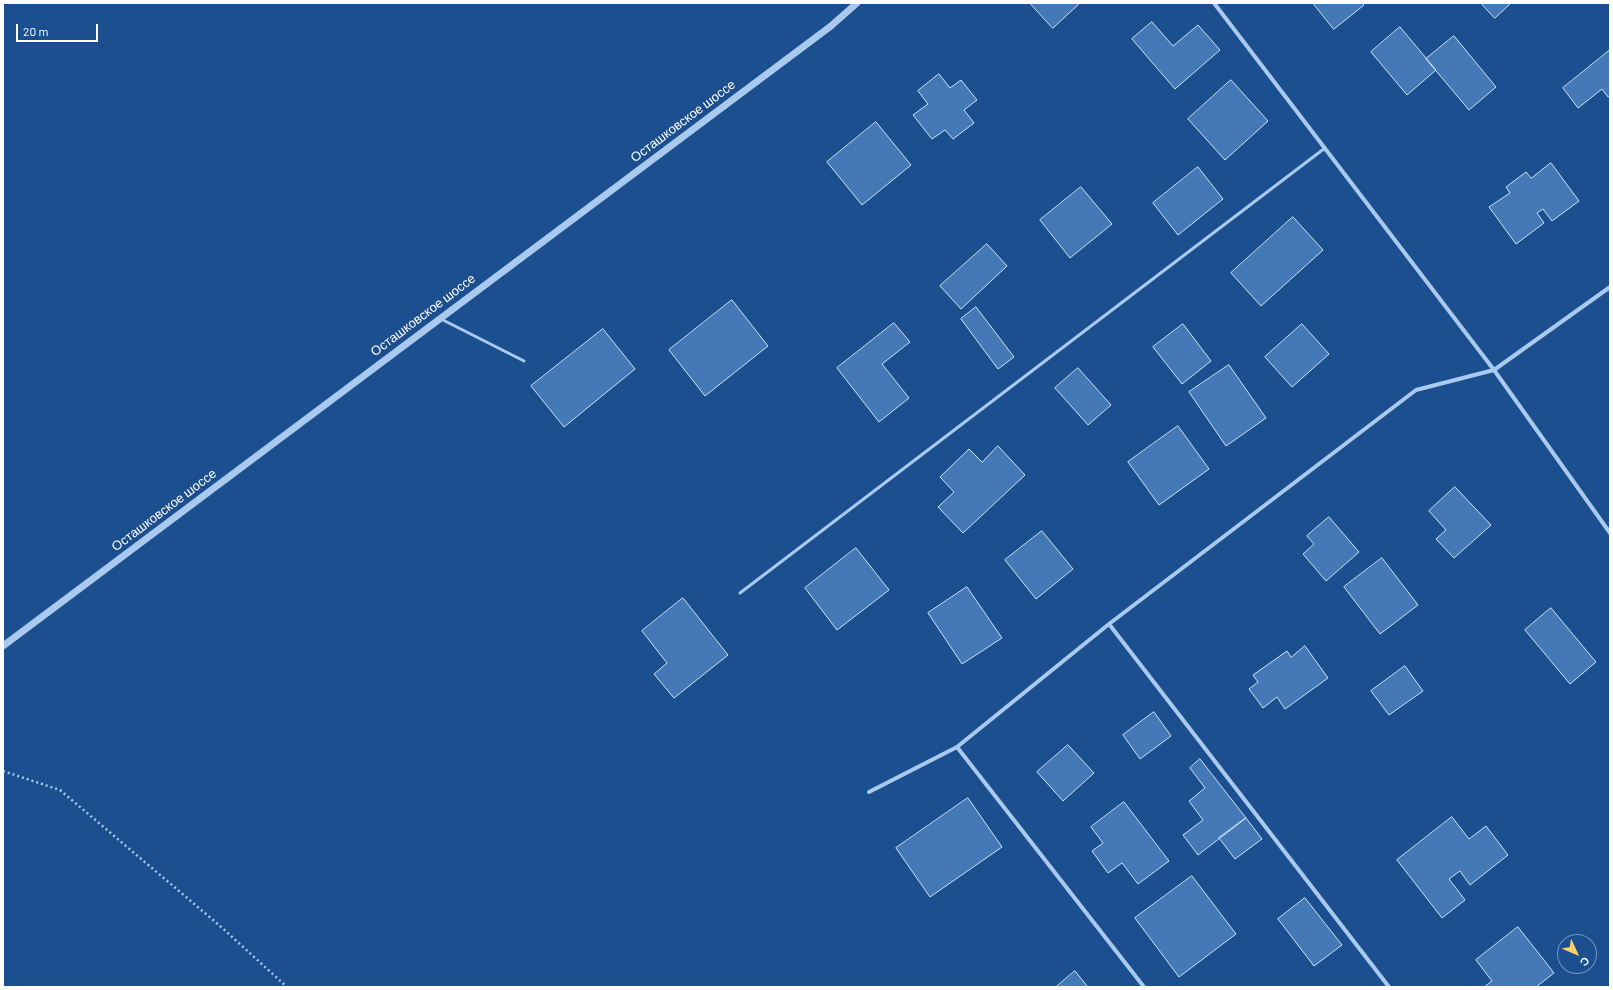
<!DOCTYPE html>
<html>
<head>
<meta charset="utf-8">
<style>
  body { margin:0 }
  #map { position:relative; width:1613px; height:990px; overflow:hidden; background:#1b4f8f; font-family:Barlow,sans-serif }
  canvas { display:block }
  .frame { position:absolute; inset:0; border:4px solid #fff; pointer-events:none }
  .north { position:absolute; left:1557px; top:934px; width:40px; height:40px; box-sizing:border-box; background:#1b4f8f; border:1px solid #7695bc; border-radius:50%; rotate:134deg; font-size:11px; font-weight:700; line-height:16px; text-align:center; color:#fff }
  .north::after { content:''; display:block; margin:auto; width:14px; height:18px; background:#ffd166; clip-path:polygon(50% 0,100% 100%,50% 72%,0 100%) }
  .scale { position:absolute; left:16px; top:24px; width:82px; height:18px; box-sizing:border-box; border:2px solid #fff; border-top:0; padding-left:5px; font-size:12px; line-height:14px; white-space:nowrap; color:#fff; -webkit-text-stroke:3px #1b4f8f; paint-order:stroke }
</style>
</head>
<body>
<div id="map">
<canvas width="1613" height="990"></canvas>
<div class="frame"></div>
<div class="north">С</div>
<div class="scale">20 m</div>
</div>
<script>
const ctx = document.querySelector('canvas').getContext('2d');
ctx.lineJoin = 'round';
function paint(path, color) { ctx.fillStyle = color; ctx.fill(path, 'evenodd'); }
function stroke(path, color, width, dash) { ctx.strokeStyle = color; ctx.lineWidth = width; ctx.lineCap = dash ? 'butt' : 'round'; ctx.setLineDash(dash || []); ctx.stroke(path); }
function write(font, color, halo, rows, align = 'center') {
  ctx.font = font + ' Barlow,sans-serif'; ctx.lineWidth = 3; ctx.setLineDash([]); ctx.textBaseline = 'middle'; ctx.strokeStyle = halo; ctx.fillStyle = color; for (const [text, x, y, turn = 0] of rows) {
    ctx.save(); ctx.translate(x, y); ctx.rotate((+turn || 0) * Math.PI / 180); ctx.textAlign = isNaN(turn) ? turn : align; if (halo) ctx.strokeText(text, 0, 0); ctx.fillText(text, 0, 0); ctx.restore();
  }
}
const building = new Path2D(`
  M1030 3H1080L1053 28Z
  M1313 3H1362L1364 5 1334 29Z
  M1481 3H1511L1495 18Z
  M1152 22 1173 46 1198 25 1220 50 1175 89 1132 39Z
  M1400 27 1436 70 1407 95 1371 52Z
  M1454 36 1496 87 1469 110 1426 59Z
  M1610 50V96L1608 97 1602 89 1578 108 1563 88Z
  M939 74 950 88 961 80 977 100 964 110 974 123 953 139 945 130 932 139 913 115 928 104 918 91Z
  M1231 80 1268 121 1225 160 1188 119Z
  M876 122 911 165 862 205 827 162Z
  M1551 163 1579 201 1552 221 1543 209 1537 213 1544 223 1516 244 1489 207 1510 193 1506 187 1526 172 1531 178Z
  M1198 167 1223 199 1178 235 1153 203Z
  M1081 187 1112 224 1070 258 1040 220Z
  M1293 217 1323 250 1261 306 1231 273Z
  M987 244 1007 266 961 309 940 286Z
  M732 300 768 346 705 396 669 350Z
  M976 307 1014 357 998 369 961 319Z
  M894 323 910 342 882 364 909 398 879 422 837 368Z
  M1183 324 1211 361 1182 384 1153 347Z
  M1302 324 1329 354 1292 387 1265 357Z
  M603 329 635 369 564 427 531 386Z
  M1229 365 1266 418 1226 446 1189 392Z
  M1078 368 1111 405 1088 425 1055 388Z
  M1178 426 1209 469 1159 505 1128 462Z
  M998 446 1025 475 963 533 938 507 954 492 940 477 969 449 982 462Z
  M1455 487 1491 525 1454 558 1436 539 1446 530 1429 511Z
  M1329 517 1359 552 1326 581 1303 554 1314 544 1307 536Z
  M1042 531 1073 569 1036 599 1005 560Z
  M856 548 889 590 837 630 805 588Z
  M1382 558 1418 605 1380 634 1344 587Z
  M967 587 1002 638 962 664 928 613Z
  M683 598 728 655 674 698 654 674 667 663 642 631Z
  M1551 608 1596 662 1570 684 1525 630Z
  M1305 646 1328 678 1285 709 1277 697 1263 708 1249 689 1258 682 1253 675 1287 651 1291 657Z
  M1405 666 1423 691 1389 715 1371 691Z
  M1154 712 1171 736 1140 759 1123 735Z
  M1068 745 1094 773 1063 801 1037 772Z
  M1200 759 1246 818 1198 855 1183 835 1203 820 1189 801 1205 788 1190 768Z
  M968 798 1002 847 930 897 896 848Z
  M1124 802 1169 861 1138 884 1122 863 1108 873 1092 851 1103 843 1091 827Z
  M1452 817 1469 839 1486 826 1508 855 1470 885 1460 871 1449 879 1465 900 1442 918 1397 860Z
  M1246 818 1262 839 1235 859 1219 838Z
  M1192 876 1236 934 1179 977 1135 918Z
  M1305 898 1342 945 1314 966 1278 919Z
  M1518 927 1554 973 1536 987H1484L1492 981 1476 960Z
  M1075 971 1088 987H1056Z`);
const path = new Path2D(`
  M3 771 60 790 219 925 287 987`);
const service = new Path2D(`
  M441 319 524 361
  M740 593 1325 148`);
const minor = new Path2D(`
  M1214 3 1494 370 1610 533
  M1109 624 1389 987
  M957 747 1144 987
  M869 792 957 747 1109 624 1416 390 1494 370 1610 287`);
const tertiary = new Path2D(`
  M3 646 831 26 857 3`);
const streetNames = [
  ["Осташковское шоссе",683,121,-37],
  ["Осташковское шоссе",423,315,-37],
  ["Осташковское шоссе",164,510,-37]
];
paint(building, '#4478b7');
stroke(building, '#cfe3fa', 1);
stroke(path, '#a9c9ee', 2.5, [2, 3]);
stroke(service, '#a9c9ee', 3);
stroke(minor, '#a9c9ee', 4);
stroke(tertiary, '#a9c9ee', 7);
write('13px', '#fff', '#1b4f8f', streetNames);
</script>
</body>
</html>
